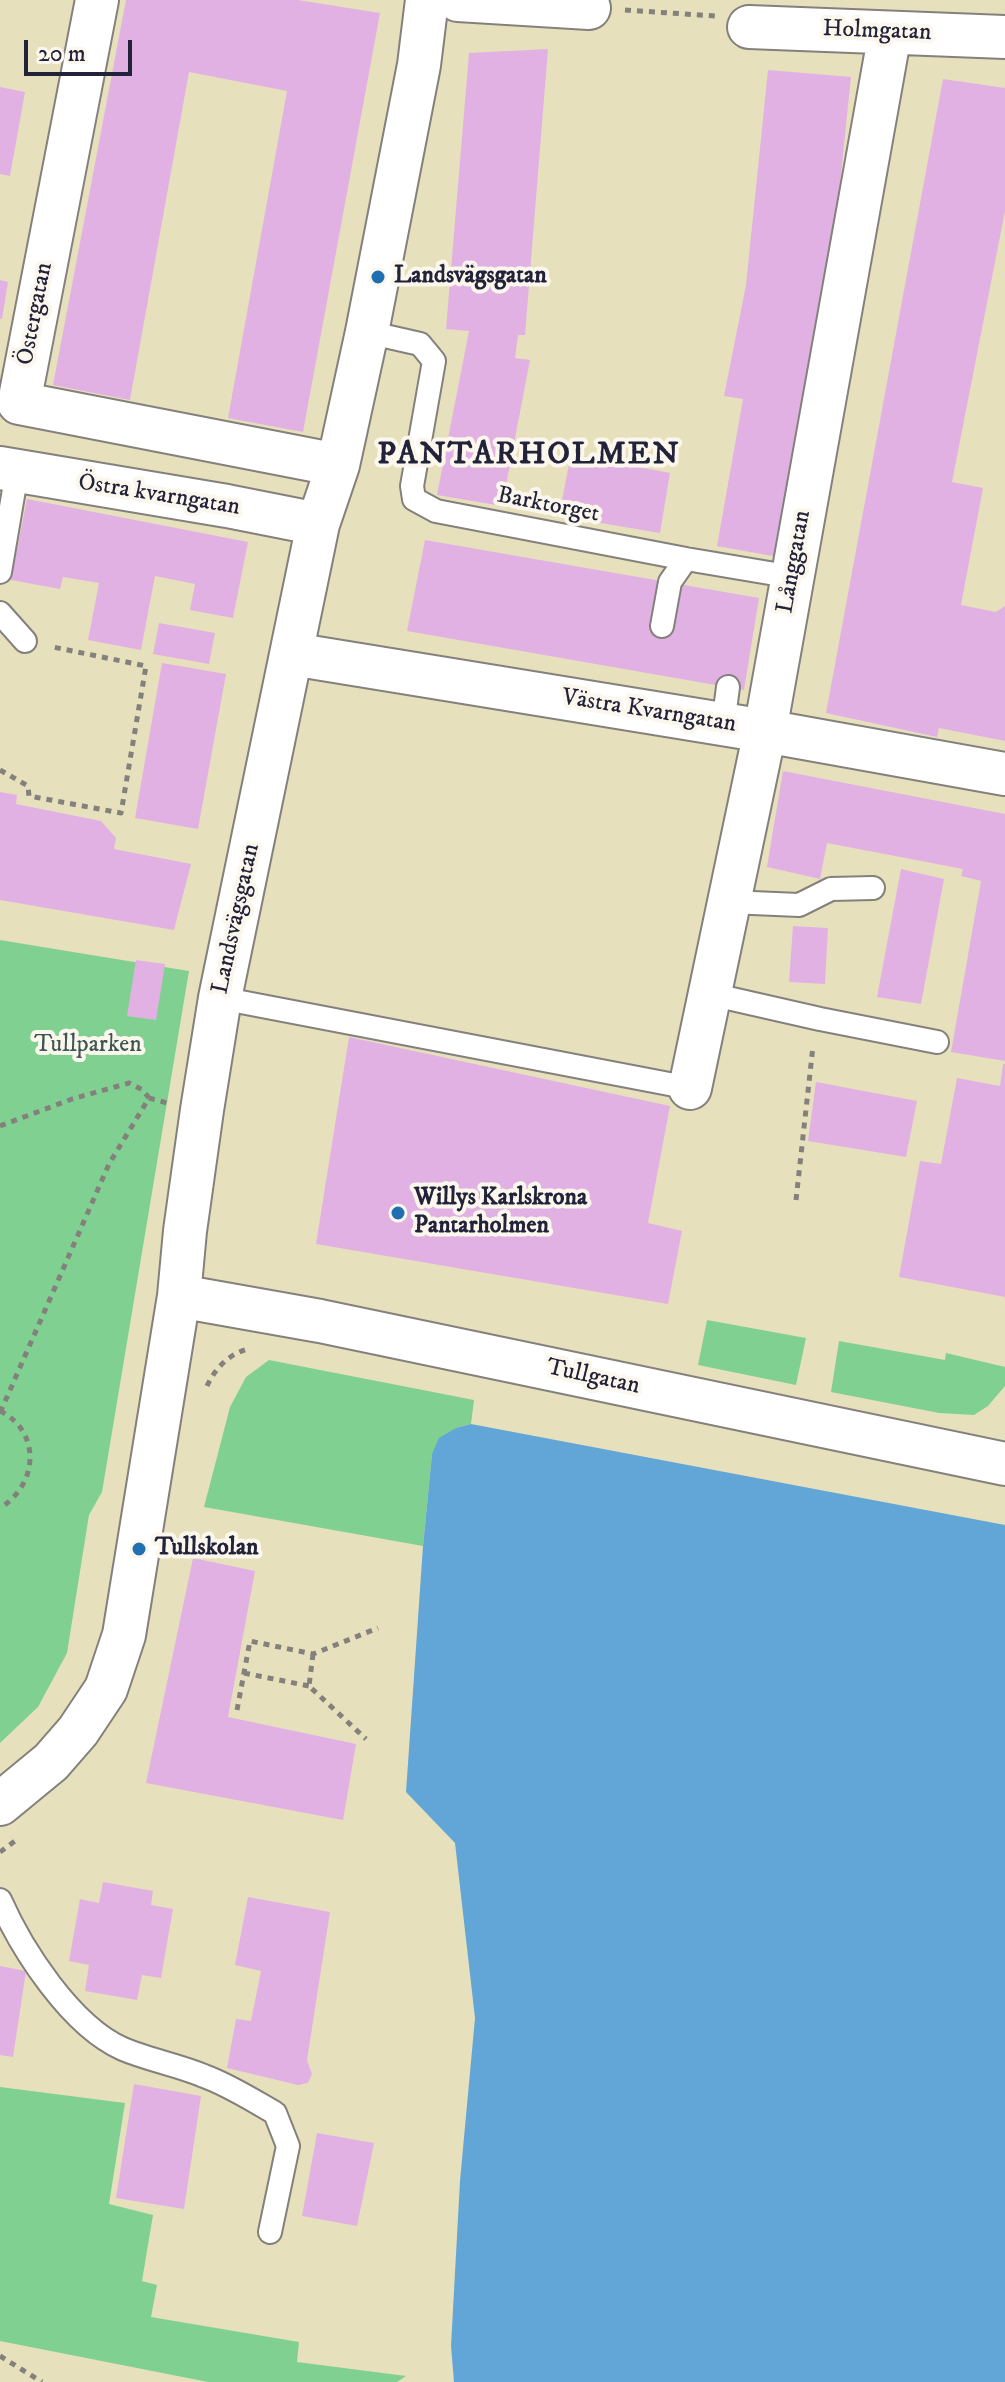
<!DOCTYPE html>
<html>
<head>
<meta charset="utf-8">
<style>
  body { margin:0 }
  #map { position:relative; width:1005px; height:2382px; overflow:hidden; background:#e7e0bc; font-family:"IM FELL DW Pica",serif }
  canvas { display:block }
  .scale { position:absolute; left:24px; top:40px; width:108px; height:36px; box-sizing:border-box; border:4px solid #22223b; border-top:0; padding-left:10px; font-size:24px; line-height:28px; white-space:nowrap; color:#22223b; -webkit-text-stroke:6px #fbf7ec; paint-order:stroke }
</style>
</head>
<body>
<div id="map">
<canvas width="1005" height="2382"></canvas>
<div class="scale">20 m</div>
</div>
<script>
const ctx = document.querySelector('canvas').getContext('2d');
ctx.lineJoin = 'round';
function paint(path, color) { ctx.fillStyle = color; ctx.fill(path, 'evenodd'); }
function stroke(path, color, width, dash) { ctx.strokeStyle = color; ctx.lineWidth = width; ctx.lineCap = dash ? 'butt' : 'round'; ctx.setLineDash(dash || []); ctx.stroke(path); }
function write(font, color, halo, rows, align = 'center') {
  ctx.font = font + ' "IM FELL DW Pica",serif'; ctx.lineWidth = 8; ctx.setLineDash([]); ctx.textBaseline = 'middle'; ctx.strokeStyle = halo; ctx.fillStyle = color; for (const [text, x, y, turn = 0] of rows) {
    ctx.save(); ctx.translate(x, y); ctx.rotate((+turn || 0) * Math.PI / 180); ctx.textAlign = isNaN(turn) ? turn : align; if (halo) ctx.strokeText(text, 0, 0); ctx.fillText(text, 0, 0); ctx.restore();
  }
}
const green = new Path2D(`
  M0 940 189 971 102 1492 89 1515 67 1653 38 1707 0 1743Z
  M707 1320 806 1338 796 1385 698 1365Z
  M839 1341 945 1360 946 1353 1005 1367V1386L988 1406 974 1415 939 1413 831 1392Z
  M269 1360 474 1400 471 1424 456 1428 432 1454 423 1546 204 1507 230 1407 246 1377Z
  M0 2087 125 2103 109 2204 153 2215 142 2281 157 2285 151 2317 299 2342 297 2362 406 2376 397 2382H208L0 2341Z`);
const water = new Path2D(`
  M471 1424 1005 1525V2382H454L451 2346 460 2181 475 2018 455 1843 406 1792 423 1546 432 1454 439 1438 456 1428Z`);
const building = new Path2D(`
  M126 0H298L380 13 303 432 228 418 287 91 189 72 130 400 53 385Z
  M548 49 525 335H518L515 358 530 360 502 506 437 495 469 331 446 329 469 53Z
  M768 70 851 77 828 300 778 557 717 546 743 399 724 396 746 285Z
  M943 79 1005 88V211L952 482 983 488 961 605 996 612 1005 606V741L939 728 937 737 826 713Z
  M0 87 25 92 10 176 0 174Z
  M0 280 8 282 2 319H0Z
  M571 454 670 473 660 533 559 516Z
  M27 499 248 542 233 618 190 610 195 584 155 576 141 650 88 640 99 583 63 577 60 589 11 580Z
  M425 540 759 598 744 690 407 631Z
  M159 623 215 633 209 664 153 654Z
  M162 663 226 674 198 829 135 818Z
  M783 771 1005 814V1061L951 1052 981 881 961 876 963 869 827 843 820 879 767 867Z
  M0 792 17 795 16 804 101 821 116 838 114 849 191 864 174 930 0 900Z
  M901 869 944 879 921 1004 877 997Z
  M793 926 828 928 825 984 789 982Z
  M136 960 165 964 156 1020 127 1016Z
  M349 1037 670 1106 648 1223 682 1231 668 1304 316 1244Z
  M1003 1064H1005V1297L899 1277 920 1161 941 1164 957 1078 1000 1086Z
  M816 1082 917 1101 906 1157 808 1141Z
  M193 1558 255 1571 228 1717 356 1744 343 1820 146 1783Z
  M103 1882 153 1891 151 1905 173 1909 161 1978 142 1975 137 2000 85 1991 89 1965 69 1961 80 1899 99 1903Z
  M248 1897 330 1912 307 2060 312 2074 308 2083 298 2085 227 2068 236 2019 251 2021 261 1971 235 1965Z
  M0 1966 26 1971 13 2057 0 2055Z
  M134 2084 201 2096 184 2209 116 2198Z
  M317 2133 374 2143 357 2226 302 2216Z`);
const path = new Path2D(`
  M625 10 715 16
  M0 770 28 786 29 796 121 813 146 666 53 647
  M149 1098 167 1103
  M0 1126 72 1099 129 1083 143 1090 149 1098 109 1164 0 1413
  M796 1200 813 1046
  M207 1386C215 1369 228 1354 248 1349
  M0 1411C42 1432 38 1485 0 1508
  M313 1654 309 1686 366 1739
  M244 1673 309 1686
  M237 1710 250 1641 313 1654 378 1628
  M0 1852 15 1841
  M0 2356 42 2382`);
const service = new Path2D(`
  M367 332 420 344 434 361 412 486 414 499 436 511 686 559 793 577
  M0 572 17 472
  M0 613 25 641
  M662 626 670 582 686 559
  M723 725 728 687
  M729 902 799 905 831 889 873 888
  M710 994 820 1019 937 1042
  M220 998 690 1088
  M0 1900C22 1950 71 2026 123 2049 149 2060 178 2065 204 2076 229 2085 252 2100 275 2113L288 2146 270 2232`);
const minor = new Path2D(`
  M97 0 19 403 338 465
  M458 0 589 8
  M749 27 1005 37
  M0 468 227 506 318 524
  M292 654 765 731 1005 774
  M690 1088 765 731 890 33
  M179 1296 320 1321 1005 1464
  M0 1804 51 1762 78 1731 106 1689 124 1635 179 1296 185 1231 202 1110 220 998 318 524 338 465 367 332 419 65 427 0`);
const markers = [
  [378,277,8,"#1f6fb2"],
  [398,1213,8,"#1f6fb2"],
  [139,1549,8,"#1f6fb2"]
];
const streetNames = [
  ["Holmgatan",877,32,2],
  ["Östergatan",36,314,-79],
  ["Östra kvarngatan",159,496,9],
  ["Barktorget",548,506,11],
  ["Långgatan",795,562,-80],
  ["Västra Kvarngatan",649,712,9],
  ["Landsvägsgatan",237,919,-78],
  ["Tullgatan",593,1378,12]
];
const poiNames = [
  ["Landsvägsgatan",394,277],
  ["Willys Karlskrona",414,1199],
  ["Pantarholmen",414,1227],
  ["Tullskolan",155,1549]
];
const parkNames = [
  ["Tullparken",88,1046]
];
const districtNames = [
  ["PANTARHOLMEN",529,456]
];
paint(green, '#80d191');
paint(water, '#62a6d7');
paint(building, '#e2b1e4');
stroke(service, '#84817c', 26);
stroke(minor, '#84817c', 46);
stroke(path, '#84817c', 5, [6, 6]);
stroke(service, '#fff', 22);
stroke(minor, '#fff', 42);
for (const [x, y, r, color] of markers) { const dot = new Path2D(); dot.arc(x, y, r, 0, 2 * Math.PI); ctx.fillStyle = color; ctx.fill(dot); stroke(dot, '#fbf7ec', 3); }
write('24px', '#22223b', '#fbf7ec', streetNames);
write('bold 24px', '#22223b', '#fbf7ec', poiNames, 'left');
write('24px', '#3e5755', '#fbf7ec', parkNames);
ctx.letterSpacing = '2px';
write('bold 32px', '#22223b', '#fbf7ec', districtNames);
ctx.letterSpacing = '0px';
</script>
</body>
</html>
